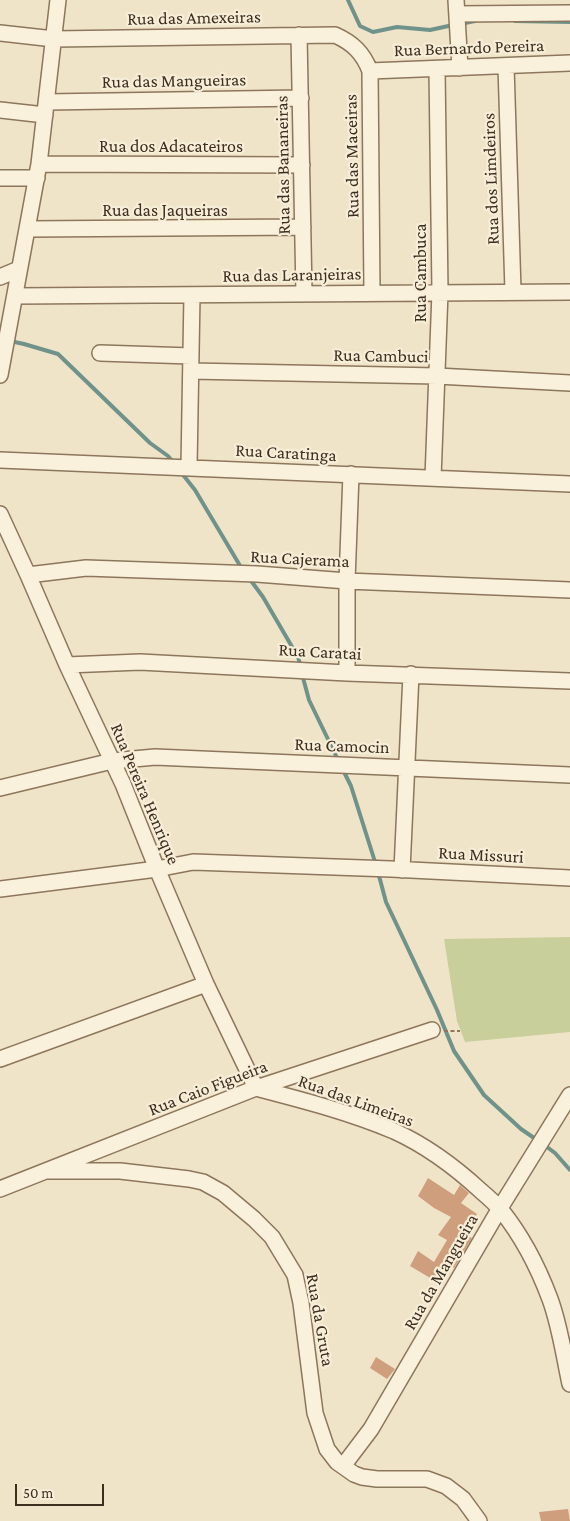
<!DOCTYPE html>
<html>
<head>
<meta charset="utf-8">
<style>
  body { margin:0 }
  #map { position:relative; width:570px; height:1521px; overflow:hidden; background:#f0e4c8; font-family:"Crimson Pro",serif }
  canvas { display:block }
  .scale { position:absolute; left:15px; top:1484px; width:89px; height:22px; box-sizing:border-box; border:2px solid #3d2e20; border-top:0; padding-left:6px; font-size:15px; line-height:18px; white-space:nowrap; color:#3d2e20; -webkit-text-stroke:4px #f7eed8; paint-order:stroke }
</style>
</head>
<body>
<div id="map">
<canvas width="570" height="1521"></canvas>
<div class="scale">50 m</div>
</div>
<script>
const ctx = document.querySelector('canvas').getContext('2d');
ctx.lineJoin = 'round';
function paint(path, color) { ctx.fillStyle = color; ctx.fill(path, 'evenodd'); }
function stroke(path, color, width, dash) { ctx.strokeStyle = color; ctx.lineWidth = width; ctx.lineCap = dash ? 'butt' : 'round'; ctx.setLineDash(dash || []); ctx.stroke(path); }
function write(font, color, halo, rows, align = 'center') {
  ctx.font = font + ' "Crimson Pro",serif'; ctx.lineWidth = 4.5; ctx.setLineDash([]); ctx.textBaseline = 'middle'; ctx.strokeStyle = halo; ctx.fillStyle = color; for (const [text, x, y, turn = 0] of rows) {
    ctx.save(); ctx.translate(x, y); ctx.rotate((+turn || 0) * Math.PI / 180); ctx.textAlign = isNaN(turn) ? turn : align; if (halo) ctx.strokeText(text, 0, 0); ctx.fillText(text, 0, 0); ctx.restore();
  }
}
const green = new Path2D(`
  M570 937V1032L465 1042 457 1021 444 939Z`);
const stream = new Path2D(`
  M348 0 360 26 373 32 397 27 430 30 453 25
  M515 21 570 22
  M460 24 475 21
  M10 341 24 344 58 354 150 443 168 456 173 462
  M180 471 195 490 242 569
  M249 578 263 597 298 657 301 667
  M302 674 309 700 339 762
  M342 768 351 786 376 865
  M378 872 386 902 437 1010 454 1051 484 1095 521 1129 537 1140
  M543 1144 555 1153 570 1170`);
const building = new Path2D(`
  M428 1178 454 1195 460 1185 462 1187 469 1193 461 1203 477 1214 464 1234 472 1238 454 1268 451 1266 442 1285 410 1266 418 1251 434 1262 447 1240 438 1235 451 1217 434 1208 418 1196Z
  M376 1357 395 1369 387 1379 370 1368Z
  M568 1509 570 1521H541L539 1512Z`);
const path = new Path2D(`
  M444 1031H460`);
const minor = new Path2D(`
  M456 0 460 68
  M458 14 570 13
  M0 33 54 39 335 35C353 43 363 53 370 71L372 293
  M299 35 304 294
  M506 66 513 291
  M370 71 570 63
  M47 102 301 98
  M0 110 45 115
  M39 164 302 165
  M0 178H37
  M28 229 303 227
  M0 277 19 269
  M15 296 570 292
  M100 353 191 356
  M191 371 437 376 570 383
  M0 375 39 164 58 0
  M0 460 570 484
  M189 467 192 295
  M433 478 440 292 437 69
  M0 514 28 575 67 665 123 784 157 869 206 984 256 1088C302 1100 349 1112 394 1131 427 1146 455 1167 481 1191 488 1197 495 1203 501 1210 522 1236 538 1267 550 1299 560 1326 564 1356 570 1384
  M28 575 86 568 257 574 347 581 570 590
  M67 665 140 662 347 673 570 681
  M347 673V581L351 474
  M0 788 112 761 155 757 570 775
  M402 870 411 674
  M0 889 157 869 193 862 391 869 570 878
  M0 1059 206 984
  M47 1171H120L189 1179 203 1182 223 1193 254 1219 272 1237 295 1275 301 1303 315 1413 327 1449 337 1462 354 1474 362 1477 377 1479H427L446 1486 463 1499 479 1521
  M0 1189 256 1088 432 1030
  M343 1466 371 1429 500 1208 570 1095`);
const streetNames = [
  ["Rua das Amexeiras",194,18,-1],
  ["Rua Bernardo Pereira",469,48,-2],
  ["Rua das Mangueiras",174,81,-1],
  ["Rua dos Adacateiros",171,146],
  ["Rua das Maceiras",352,156,-91],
  ["Rua das Bananeiras",283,165,-91],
  ["Rua dos Limdeiros",491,179,-92],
  ["Rua das Jaqueiras",165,210],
  ["Rua Cambuca",420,273,-90],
  ["Rua das Laranjeiras",292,275,-1],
  ["Rua Cambuci",381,356,1],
  ["Rua Caratinga",286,453,3],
  ["Rua Cajerama",300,559,3],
  ["Rua Caratai",320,652,3],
  ["Rua Camocin",342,746,2],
  ["Rua Pereira Henrique",145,794,67],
  ["Rua Missuri",481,855,3],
  ["Rua Caio Figueira",208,1088,-21],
  ["Rua das Limeiras",356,1101,20],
  ["Rua da Mangueira",441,1272,-60],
  ["Rua da Gruta",320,1320,80]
];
paint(green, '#c9cf9b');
stroke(stream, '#6f938a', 4);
paint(building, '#cf9f7d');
stroke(minor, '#8d765c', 18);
stroke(path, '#8d765c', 2, [4, 2.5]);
stroke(minor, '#faf1dc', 15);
write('18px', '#3d2e20', '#f7eed8', streetNames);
</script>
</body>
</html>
